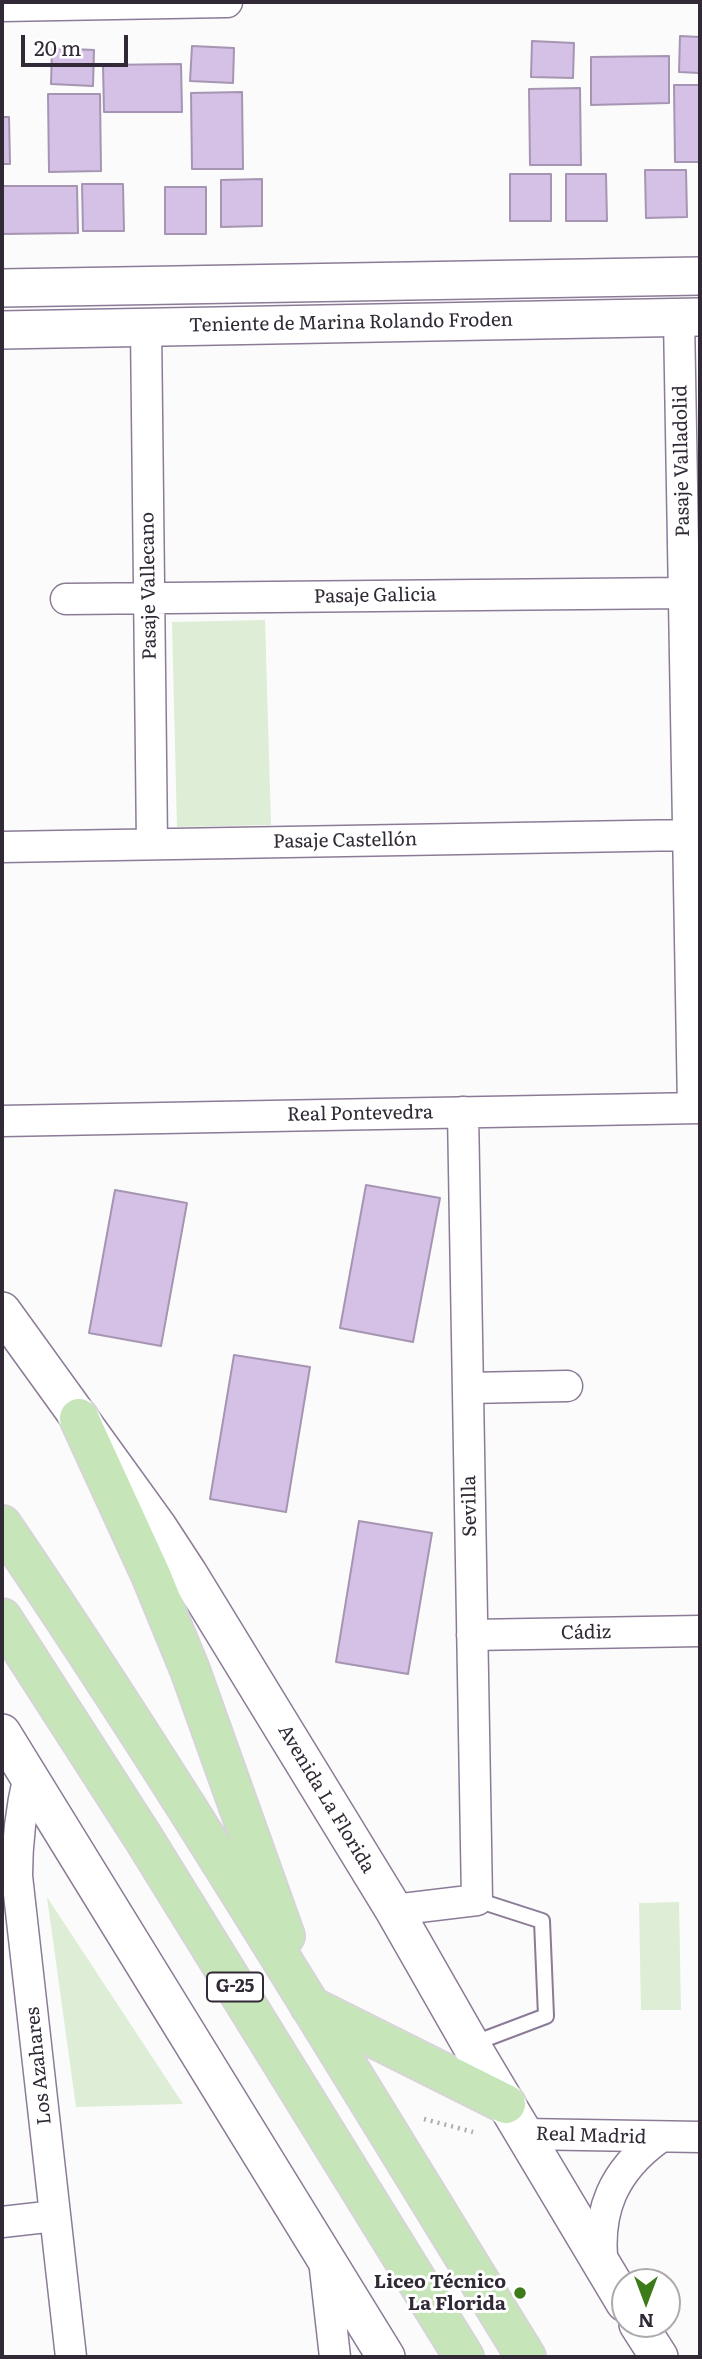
<!DOCTYPE html>
<html>
<head>
<meta charset="utf-8">
<style>
  body { margin:0 }
  #map { position:relative; width:702px; height:2359px; overflow:hidden; background:#fbfbfb; font-family:Literata,serif }
  canvas { display:block }
  .frame { position:absolute; inset:0; border:4px solid #312a36; pointer-events:none }
  .north { position:absolute; left:611px; top:2268px; width:70px; height:70px; box-sizing:border-box; background:#fff; border:2px solid #adaaaf; border-radius:50%; rotate:180deg; font-size:19px; font-weight:700; line-height:28px; text-align:center; color:#312a36 }
  .north::after { content:''; display:block; margin:auto; width:24px; height:32px; background:#3c7b19; clip-path:polygon(50% 0,100% 100%,50% 72%,0 100%) }
  .scale { position:absolute; left:21px; top:35px; width:107px; height:32px; box-sizing:border-box; border:4px solid #312a36; border-top:0; padding-left:9px; font-size:21px; line-height:24px; white-space:nowrap; color:#312a36; -webkit-text-stroke:5px #fff; paint-order:stroke }
</style>
</head>
<body>
<div id="map">
<canvas width="702" height="2359"></canvas>
<div class="frame"></div>
<div class="north">N</div>
<div class="scale">20 m</div>
</div>
<script>
const ctx = document.querySelector('canvas').getContext('2d');
ctx.lineJoin = 'round';
function paint(path, color) { ctx.fillStyle = color; ctx.fill(path, 'evenodd'); }
function stroke(path, color, width, dash) { ctx.strokeStyle = color; ctx.lineWidth = width; ctx.lineCap = dash ? 'butt' : 'round'; ctx.setLineDash(dash || []); ctx.stroke(path); }
function write(font, color, halo, rows, align = 'center') {
  ctx.font = font + ' Literata,serif'; ctx.lineWidth = 6; ctx.setLineDash([]); ctx.textBaseline = 'middle'; ctx.strokeStyle = halo; ctx.fillStyle = color; for (const [text, x, y, turn = 0] of rows) {
    ctx.save(); ctx.translate(x, y); ctx.rotate((+turn || 0) * Math.PI / 180); ctx.textAlign = isNaN(turn) ? turn : align; if (halo) ctx.strokeText(text, 0, 0); ctx.fillText(text, 0, 0); ctx.restore();
  }
}
const green = new Path2D(`
  M265 620 271 825 177 827 172 622Z
  M47 1897 183 2104 76 2107Z
  M679 1902 681 2010H641L639 1903Z`);
const building = new Path2D(`
  M680 36 700 37V73L679 72Z
  M532 41 574 43 573 78 531 77Z
  M192 46 234 48 233 83 190 81Z
  M52 48 94 50 93 86 51 84Z
  M669 56V103L591 105V57Z
  M181 64 182 112H104L103 65Z
  M674 85H700V162H675Z
  M580 88 581 165H530L529 89Z
  M242 92 243 169H192L191 93Z
  M48 94H100L101 171 49 172Z
  M2 117H9L10 164H2Z
  M645 170H686L687 217 646 218Z
  M510 174H551V221H510Z
  M566 174H606L607 221H566Z
  M262 179V226L221 227V180Z
  M82 184H123L124 231H83Z
  M2 186H77L78 233 2 234Z
  M165 187H206V234H165Z
  M366 1185 440 1198 413 1342 340 1328Z
  M115 1190 187 1203 161 1346 89 1333Z
  M234 1355 310 1367 286 1512 210 1499Z
  M359 1521 432 1533 408 1674 336 1662Z`);
const path = new Path2D(`
  M424 2119 473 2132`);
const service = new Path2D(`
  M472 2044 546 2016 542 1921 477 1900`);
const minor = new Path2D(`
  M2 6 227 2
  M679 318 693 1108
  M146 327 152 844
  M66 599 684 593
  M2 847 688 835
  M2 1121 700 1108
  M468 1388 567 1386
  M472 1635 700 1631
  M29 1775C21 1809 17 1841 17 1876L71 2357
  M394 1910 477 1900 463 1112
  M524 2134 700 2137
  M2 2222 55 2216
  M324 2260 335 2357
  M603 2267C596 2212 613 2171 659 2138`);
const tertiary = new Path2D(`
  M2 288 700 276
  M2 330 700 317
  M2 1311 158 1527 188 1573 394 1910 471 2045 625 2303
  M2 1733 386 2357
  M638 2324 659 2357`);
const primary = new Path2D(`
  M79 1418 151 1575 190 1670 285 1936
  M2 1525C186 1796 354 2078 526 2357
  M2 1618 144 1839 464 2357
  M310 2006 506 2104`);
const markers = [
  [520,2293,7,"#3c7b19"]
];
const shields = [
  [235,1987,56]
];
const shieldNames = [
  ["G-25",235,1987]
];
const streetNames = [
  ["Teniente de Marina Rolando Froden",351,323,-1],
  ["Pasaje Valladolid",682,461,-91],
  ["Pasaje Vallecano",149,586,-91],
  ["Pasaje Galicia",375,596,-1],
  ["Pasaje Castellón",345,841,-1],
  ["Real Pontevedra",360,1114,-1],
  ["Sevilla",470,1506,-91],
  ["Cádiz",586,1633,-1],
  ["Avenida La Florida",326,1799,59],
  ["Los Azahares",39,2066,-96],
  ["Real Madrid",591,2136,2]
];
const poiNames = [
  ["Liceo Técnico",506,2282],
  ["La Florida",506,2304]
];
paint(green, '#ddedd6');
paint(building, '#d5c1e5');
stroke(building, '#a595b2', 2);
stroke(service, '#8b7b97', 18);
stroke(minor, '#8b7b97', 33);
stroke(tertiary, '#8b7b97', 40);
stroke(primary, '#d6d4d7', 42);
stroke(path, '#afacb1', 4.5, [2, 5]);
stroke(service, '#fff', 14);
stroke(minor, '#fff', 30);
stroke(tertiary, '#fff', 37);
stroke(primary, '#c6e5b9', 38);
for (const [x, y, r, color] of markers) { const dot = new Path2D(); dot.arc(x, y, r, 0, 2 * Math.PI); ctx.fillStyle = color; ctx.fill(dot); stroke(dot, '#fff', 2.5); }
for (const [x, y, w] of shields) { const box = new Path2D(); box.roundRect(x - w / 2, y - 14.5, w, 29, 5); ctx.fillStyle = '#fff'; ctx.fill(box); stroke(box, '#312a36', 2); }
write('bold 18px', '#312a36', null, shieldNames);
write('19px', '#312a36', '#fff', streetNames);
write('bold 19px', '#312a36', '#fff', poiNames, 'right');
</script>
</body>
</html>
